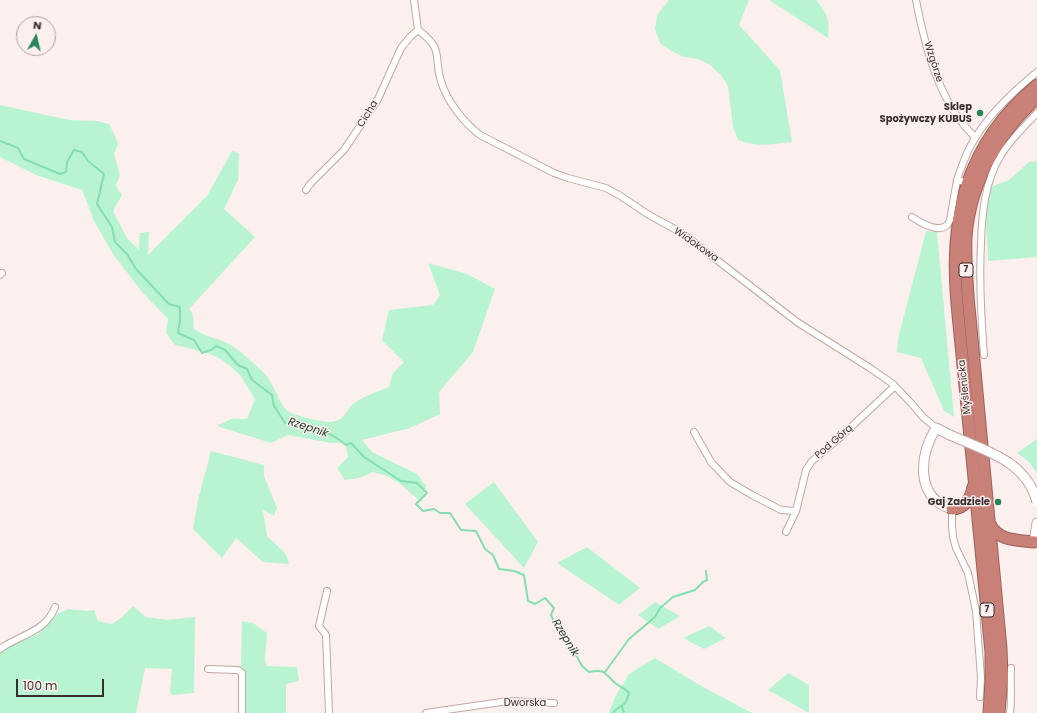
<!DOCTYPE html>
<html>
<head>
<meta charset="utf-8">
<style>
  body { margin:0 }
  #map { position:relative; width:1037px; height:713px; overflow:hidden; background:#fcf0ef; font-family:Poppins,sans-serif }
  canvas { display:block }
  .north { position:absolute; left:16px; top:16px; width:40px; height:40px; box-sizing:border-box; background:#fcf0ef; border:1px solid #aea3a1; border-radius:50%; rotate:8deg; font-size:11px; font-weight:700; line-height:16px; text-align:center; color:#392f2d }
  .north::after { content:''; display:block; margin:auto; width:14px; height:18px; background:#27845b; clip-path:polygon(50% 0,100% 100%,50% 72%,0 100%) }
  .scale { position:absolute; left:16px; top:679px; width:88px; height:18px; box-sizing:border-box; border:2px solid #392f2d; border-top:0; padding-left:5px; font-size:12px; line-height:14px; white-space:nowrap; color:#392f2d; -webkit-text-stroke:3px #fcf0ef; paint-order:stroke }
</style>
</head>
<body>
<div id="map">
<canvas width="1037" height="713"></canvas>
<div class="north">N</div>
<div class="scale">100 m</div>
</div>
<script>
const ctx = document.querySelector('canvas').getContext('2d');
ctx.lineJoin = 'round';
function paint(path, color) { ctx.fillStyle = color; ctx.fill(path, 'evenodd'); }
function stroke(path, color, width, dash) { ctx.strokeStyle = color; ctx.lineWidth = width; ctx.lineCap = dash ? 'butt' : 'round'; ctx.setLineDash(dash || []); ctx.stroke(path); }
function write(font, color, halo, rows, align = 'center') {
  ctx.font = font + ' Poppins,sans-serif'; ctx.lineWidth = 3; ctx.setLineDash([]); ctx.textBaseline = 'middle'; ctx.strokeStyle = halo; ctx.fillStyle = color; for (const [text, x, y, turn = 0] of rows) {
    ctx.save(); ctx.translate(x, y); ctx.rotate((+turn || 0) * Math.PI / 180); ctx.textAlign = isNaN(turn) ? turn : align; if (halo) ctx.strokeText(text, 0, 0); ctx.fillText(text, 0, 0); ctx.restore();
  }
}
const green = new Path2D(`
  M669 0H749L739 25 780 70 792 142C770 144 760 148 738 140L733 127 728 86 721 75 710 65 698 59 684 57 671 51 660 43 655 29 657 15Z
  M769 0H816C828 14 830 21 828 38Z
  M0 105 69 120 97 121 109 124 116 138 118 144 114 154 120 175 116 185 118 190 122 194 120 199 114 208V213L127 238 139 250 140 233 149 232 148 255 207 196 232 151 239 153 238 180 224 209 255 237 189 309C195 315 193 322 194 329 201 335 217 338 227 343 239 349 253 363 263 372 274 382 279 405 289 412 296 416 323 422 331 422 348 420 344 409 356 402 366 395 378 392 389 387L393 373 404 362 382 340 389 310 433 305 440 295 428 263 467 274 495 289 473 352 439 392 440 414 410 428 362 440 372 452 417 474 426 486 421 502 399 483 387 476 373 472 360 478 345 480 337 468 348 457 345 443H331L288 435 271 443 217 426 231 419H247L255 399 240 375 229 365 217 357 204 352 175 345 166 333 168 319 142 292 113 254 94 221 82 190 36 175 0 157Z
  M1037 161V257L988 261 986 218 990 187 1009 180 1029 162Z
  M926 231 937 232 954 417 944 411 921 358 897 352 898 339Z
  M1037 439V473L1029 462 1017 453Z
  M211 451 264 465V476L277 508 274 516 263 510 267 536 286 554 289 564 263 562 236 538 222 558 193 529 198 500Z
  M494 482 538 542 524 568 465 504Z
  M587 547 640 588 619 605 557 563Z
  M655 602 680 616 658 629 638 615Z
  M133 606 146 617 168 620 195 617 194 693 172 695 170 692 172 669 145 668 136 713H0V650L38 634 57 614 68 609 87 611 94 610 98 621 112 624 121 618Z
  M242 621 253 623 267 633 265 660 267 666 297 667 299 681 286 684V713H245V673L241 669Z
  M709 626 726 638 704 649 683 638Z
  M655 658 701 686 752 713H609L615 697 629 674Z
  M788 673 809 685V713L768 690Z`);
const stream = new Path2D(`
  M0 141 18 148 24 159 60 174 66 172 67 162 74 150 82 152 88 161 104 174 97 204 112 227 115 242 127 254 136 269 169 304 180 307V321L178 333 194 340 202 353 211 350 216 346 225 350 238 365 247 369 252 380 272 395 274 406 285 423C310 428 326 428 346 445L351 443 364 457 401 481 417 483 427 493 416 504 423 511 434 509 440 513H450L461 530 476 531 485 549 493 555 499 569 514 571 524 575 528 601 535 604 545 598 554 608 551 615 557 628 563 631 582 666 589 672C604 669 604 672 614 682 618 686 625 688 629 693 625 710 620 703 613 713
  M605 672 629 639 655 617 660 608 673 597 695 590 703 582 707 580 706 571
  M622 707 624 713`);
const street = new Path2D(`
  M414 0 418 30C445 50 433 56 441 81 446 100 464 123 480 135L554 173 568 178 606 188 619 195 649 215 682 233 797 322 870 368 893 384 911 403 923 417 936 428
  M916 0C925 47 939 103 975 137
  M968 183 957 180C962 166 966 152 974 140 988 115 1015 90 1037 72
  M306 190 311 183 344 150 378 99 401 48 410 37 418 30
  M912 217C921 223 944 237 950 220L957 180
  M0 275 2 273
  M984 355C981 317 979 280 981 243 982 212 985 181 1001 155 1010 140 1025 126 1037 113
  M694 432 711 462 730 482 752 495 781 510 796 511
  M952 509V525L953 537 956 548 968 573 976 611 981 677 980 697
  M786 532 796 511 806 470 812 461 836 441 895 386
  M327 591 319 626 326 635 329 713
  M0 649C19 635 46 632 55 607
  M208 669 238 670 242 673V713
  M426 713 508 701 554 703
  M1010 713C1012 698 1010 683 1011 668`);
const secondary = new Path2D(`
  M950 435 936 428C919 456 915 498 952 509
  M1037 523 1034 542H1037`);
const highway = new Path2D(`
  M952 509C965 509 971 498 973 487
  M990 524C998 541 1017 540 1034 542
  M989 713 991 681V652L957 304C949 216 966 144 1037 85
  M999 713 1002 676 1001 648 968 296C967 276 965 257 966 237 970 184 997 134 1037 98`);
const secondaryBridge = new Path2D(`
  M950 435C985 451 1026 460 1037 502`);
const markers = [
  [980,113,4,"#27845b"],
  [998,502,4,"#27845b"]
];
const shields = [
  [966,270,14],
  [987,610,14]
];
const shieldNames = [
  ["7",966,270],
  ["7",987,610]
];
const streetNames = [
  ["Wzgórze",933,62,72],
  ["Cicha",368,114,-58],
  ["Widokowa",696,245,35],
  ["Myślenicka",965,387,-96],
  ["Pod Górą",834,442,-41],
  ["Dworska",525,703]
];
const poiNames = [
  ["Sklep",972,107],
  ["Spożywczy KUBUS",972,119],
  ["Gaj Zadziele",990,502]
];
const waterNames = [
  ["Rzepnik",308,428,18],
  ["Rzepnik",565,638,59]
];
paint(green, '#b8f3d2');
stroke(stream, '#84deaf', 2);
stroke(street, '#c0a6a3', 8);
stroke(secondary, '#c0a6a3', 11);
stroke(highway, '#97645d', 13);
stroke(street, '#fff', 6);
stroke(secondary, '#fff', 9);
stroke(highway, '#c98077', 11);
stroke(secondaryBridge, '#c0a6a3', 11, []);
stroke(secondaryBridge, '#fff', 9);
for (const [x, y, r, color] of markers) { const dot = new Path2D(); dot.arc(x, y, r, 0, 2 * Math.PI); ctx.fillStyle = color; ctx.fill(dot); stroke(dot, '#fcf0ef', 1.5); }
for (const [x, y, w] of shields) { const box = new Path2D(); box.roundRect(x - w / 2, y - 7, w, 14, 3); ctx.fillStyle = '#fcf0ef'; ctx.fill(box); stroke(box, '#392f2d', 1); }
write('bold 9px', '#392f2d', null, shieldNames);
write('10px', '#392f2d', '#fcf0ef', streetNames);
write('bold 10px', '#392f2d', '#fcf0ef', poiNames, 'right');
write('italic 11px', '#1b422f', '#fcf0ef', waterNames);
</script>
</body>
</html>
